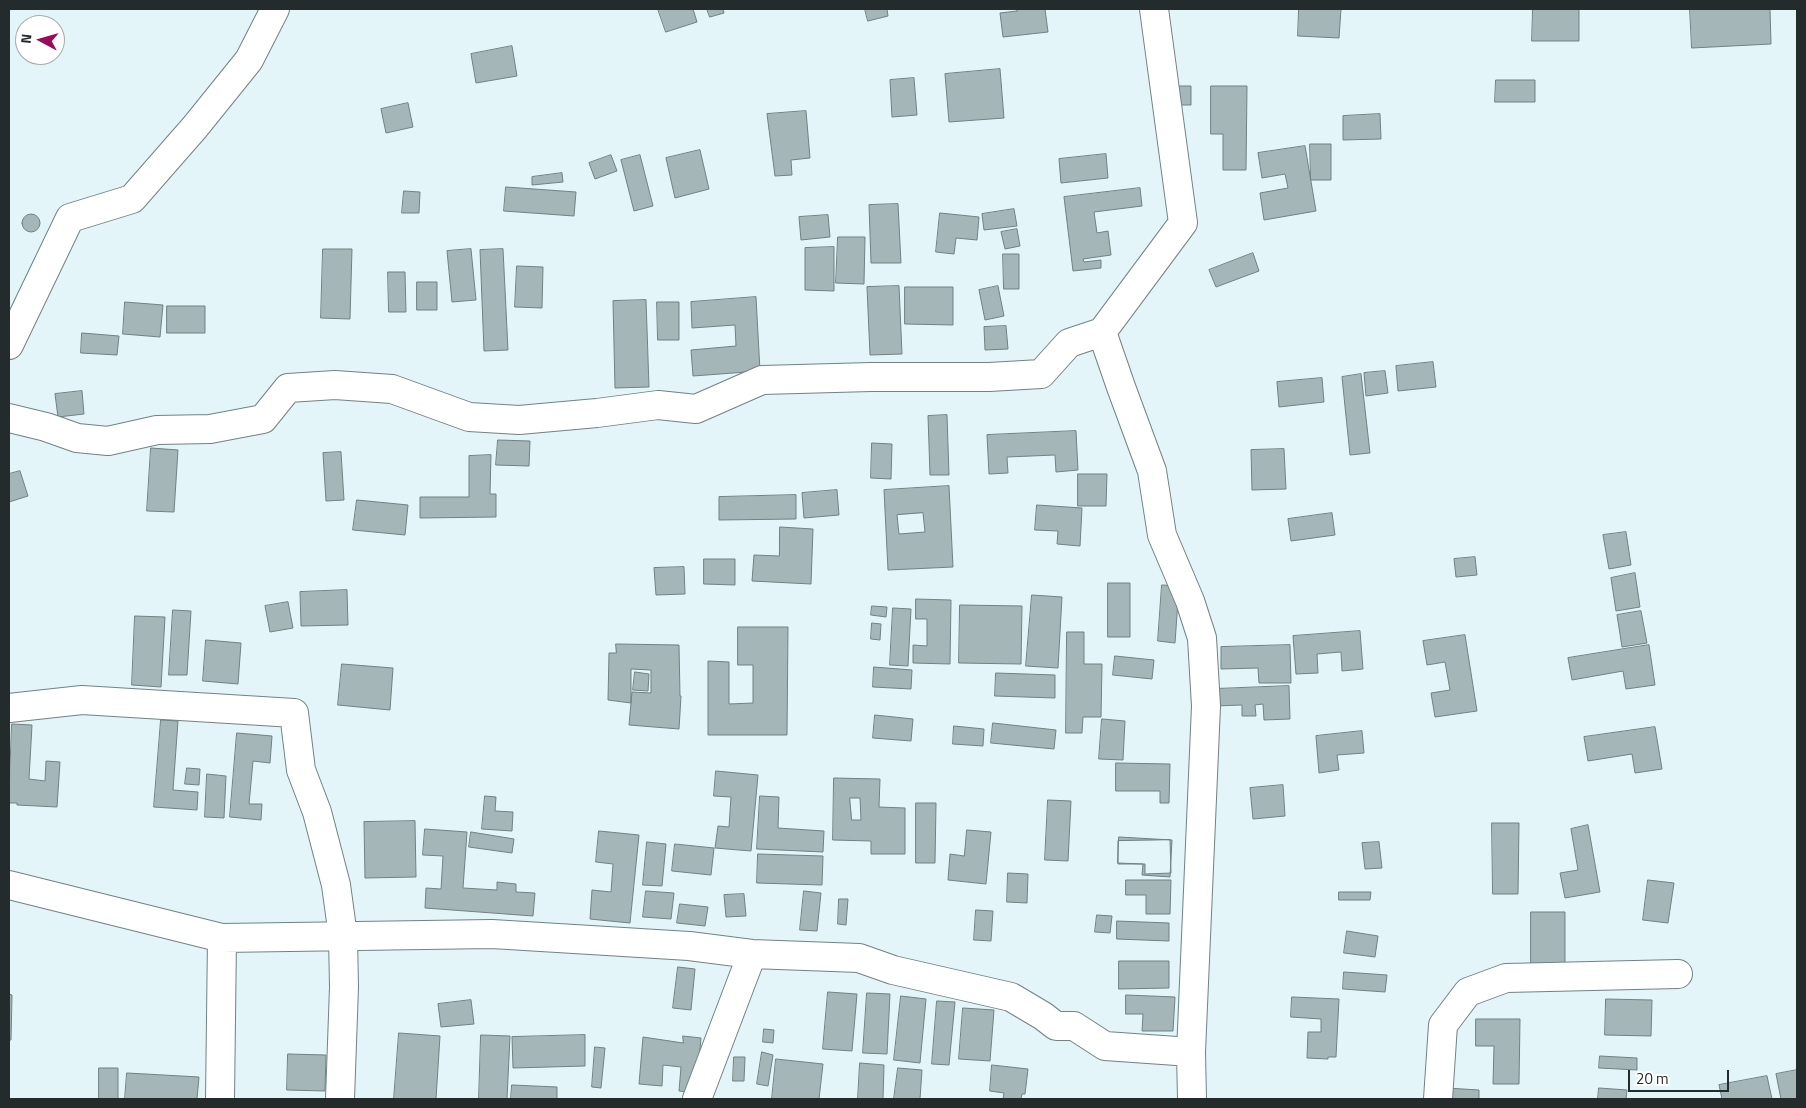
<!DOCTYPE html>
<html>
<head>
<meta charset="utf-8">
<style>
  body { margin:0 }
  #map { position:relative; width:1806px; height:1108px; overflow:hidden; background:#e3f5f8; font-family:"Titillium Web",sans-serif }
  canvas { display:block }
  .frame { position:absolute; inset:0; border:10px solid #242b2c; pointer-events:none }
  .north { position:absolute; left:15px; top:15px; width:50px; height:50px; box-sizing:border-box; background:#fff; border:1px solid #a7aaab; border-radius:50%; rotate:276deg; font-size:14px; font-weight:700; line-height:20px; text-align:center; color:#242b2c }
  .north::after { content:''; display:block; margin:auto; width:18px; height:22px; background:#9c0b59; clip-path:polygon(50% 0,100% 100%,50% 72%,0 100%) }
  .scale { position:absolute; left:1628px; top:1070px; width:101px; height:22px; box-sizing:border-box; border:2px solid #242b2c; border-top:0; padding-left:6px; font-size:15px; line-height:18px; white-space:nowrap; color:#242b2c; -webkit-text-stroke:4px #fff; paint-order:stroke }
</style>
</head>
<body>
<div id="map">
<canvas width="1806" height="1108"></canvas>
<div class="frame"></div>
<div class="north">N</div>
<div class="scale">20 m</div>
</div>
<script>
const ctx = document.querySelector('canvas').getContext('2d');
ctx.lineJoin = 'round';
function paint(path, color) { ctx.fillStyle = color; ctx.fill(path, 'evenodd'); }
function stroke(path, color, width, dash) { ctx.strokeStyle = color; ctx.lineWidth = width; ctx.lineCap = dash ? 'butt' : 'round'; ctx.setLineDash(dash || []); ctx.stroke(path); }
const building = new Path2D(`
  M658 9H693L697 22 666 32Z
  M707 9H723L724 13 710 17Z
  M865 9H887L888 16 868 21Z
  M1016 9H1045L1048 32 1003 37 1000 13 1017 11Z
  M1299 9H1341L1339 38 1298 36Z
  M1533 9H1579V41H1532Z
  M1690 9H1770L1771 44 1692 48Z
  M512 46 517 76 476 83 471 54Z
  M1000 69 1004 118 949 122 945 74Z
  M914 78 917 115 892 117 890 80Z
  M1496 80H1535V102H1495Z
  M1178 86H1191V105H1178Z
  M1211 86H1247L1246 170H1223V134H1211Z
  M408 103 413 127 386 133 381 109Z
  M806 111 810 158 791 160 792 175 775 176 767 114Z
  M1380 114 1381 139 1343 140V116Z
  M1310 144H1331V180H1311Z
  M1305 146 1316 211 1264 220 1260 193 1288 188 1285 174 1262 178 1258 153Z
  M700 150 709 189 675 198 666 158Z
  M1106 154 1108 178 1061 183 1059 159Z
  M611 155 617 171 595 179 589 163Z
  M640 155 653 206 634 211 621 160Z
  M562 173 563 182 532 185V177Z
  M506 187 576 192 574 216 504 211Z
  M1140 188 1142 206 1094 212 1097 233 1108 231 1111 255 1083 259 1084 262 1101 260V268L1073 271 1064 197Z
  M404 191 420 192 419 213H402Z
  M898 204 901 263H871L869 205Z
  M1014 209 1017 226 984 230 982 214Z
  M940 213 979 217 977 240 956 238 954 254 936 252Z
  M22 223a9 9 0 1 1 18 0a9 9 0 1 1-18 0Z
  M828 215 830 237 801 240 799 217Z
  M1017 229 1020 246 1005 249 1001 232Z
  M838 237H865L864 284 836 283Z
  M834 247V291L805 290V248Z
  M323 249H352L350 319 321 318Z
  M471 249 476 300 452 302 447 251Z
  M503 249 508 350 484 351 480 250Z
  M1253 253 1259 271 1216 287 1209 270Z
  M1003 254H1019V289H1004Z
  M517 266 543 267 542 308 515 307Z
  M388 272H405L406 312H389Z
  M417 282H437V310H417Z
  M899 286 902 354 870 355 867 287Z
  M998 286 1004 316 985 320 979 290Z
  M905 287H953V325L905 324Z
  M756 297 760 371 693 376 691 350 736 346 735 325 692 328 691 302Z
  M646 300 649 387 615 388 613 301Z
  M125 302 163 305 160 337 123 334Z
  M657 302H679V340H658Z
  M167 306H205V333H167Z
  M1006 326 1008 349 985 350 984 327Z
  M82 333 119 336 117 355 81 353Z
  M1433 362 1436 387 1398 391 1396 366Z
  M1385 371 1388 393 1366 396 1364 373Z
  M1361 374 1370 453 1350 455 1342 377Z
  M1322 378 1324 402 1279 407 1277 382Z
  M82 391 84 414 58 417 55 394Z
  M947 415 949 475H930L928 416Z
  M1076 431 1078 470 1056 472 1055 455 1007 457 1008 473 989 474 987 435Z
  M498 440 530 441 529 466 496 465Z
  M872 443 892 444 891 479 871 478Z
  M151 448 178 450 174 512 147 511Z
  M1284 449 1286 489 1252 490 1251 450Z
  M341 452 344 500 326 501 323 453Z
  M491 455 490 494H496V517L420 518V497H469V456Z
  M20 471 28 496 9 502V474Z
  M1078 474H1107L1106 506H1078Z
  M949 486 953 567 888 570 884 490ZM923 513 925 532 899 534 897 515Z
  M837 490 839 515 804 518 802 493Z
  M796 495V519L719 520V497Z
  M357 500 408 505 405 535 353 530Z
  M1037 505 1082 508 1080 546 1057 544 1058 531 1035 530Z
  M1332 513 1335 535 1291 541 1288 519Z
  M780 527 813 529 811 584 752 581 754 555 779 556Z
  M1626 532 1631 565 1609 569 1603 535Z
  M1475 557 1477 575 1456 577 1454 559Z
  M704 559H735V585L704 584Z
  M684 567 685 594 656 595 654 568Z
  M1635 573 1640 607 1616 611 1611 578Z
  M1108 583H1130V637H1108Z
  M1162 585 1179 586 1175 643 1158 641Z
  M347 590 348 625 301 626 300 592Z
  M1032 595 1062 597 1058 668 1026 666Z
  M916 599 951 600 950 664 913 663V645L927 646V619H916Z
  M288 602 293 628 270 632 265 606Z
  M960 605 1022 606 1021 664 959 663Z
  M872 606 887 607 886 617 871 615Z
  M893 608 911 609 908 666 890 665Z
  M173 610 191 611 187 675H169Z
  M1641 611 1647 643 1622 647 1617 615Z
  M135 616 165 617 161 687 132 685Z
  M872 623 881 624 880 640 871 639Z
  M738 627H788L787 735H708V661L729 662V704L753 703V665H738Z
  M1360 631 1363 669 1342 671 1341 652 1317 654 1318 673 1296 674 1293 636Z
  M1067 632H1084V664H1102L1101 717H1083L1082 733H1066Z
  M1465 635 1477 711 1435 717 1431 693 1450 690 1445 662 1427 665 1423 641Z
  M206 640 241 643 238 684 203 681Z
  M616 644 679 645 680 696H681L679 729 629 725 632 692 651 693V670L631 669V703L608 700 609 653H616Z
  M1290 645 1291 683H1259L1258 668 1221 669V647Z
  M1649 645 1655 685 1626 689 1623 671 1572 680 1568 658Z
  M1115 656 1154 660 1152 679 1113 675Z
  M342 664 393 668 390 710 338 705Z
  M874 667 912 670 911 689 873 687Z
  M635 672 649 674 648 691 633 690Z
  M996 673 1055 675V698L995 696Z
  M1289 686 1290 719 1264 720 1263 704 1255 705 1256 716H1242V705L1215 706V689Z
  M875 715 913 719 911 741 873 738Z
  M1102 719 1125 721 1123 760 1099 759Z
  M161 720 178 721 173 790 198 792 197 810 154 807Z
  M993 723 1056 730 1054 749 991 743Z
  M12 724 32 725 29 779 45 781 46 761 60 762 57 807 17 805V803H9Z
  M954 726 984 729 983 746 953 744Z
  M1655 727 1662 769 1635 773 1632 754 1588 761 1584 737Z
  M1362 731 1364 753 1337 755 1339 770 1319 773 1316 736Z
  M237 733 272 736 270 763 253 761 249 804H262L261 820 230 817Z
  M1116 763 1170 764 1169 803H1160V791H1116Z
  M187 768 200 769 199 785 185 784Z
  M716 771 758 775 751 851 715 848 718 826 729 827 731 797 714 796Z
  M207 774 226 776 224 818 205 817Z
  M834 778 880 779 879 807 905 808V854H871V841L833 840ZM850 798H860L861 820H852Z
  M1283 785 1285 816 1253 819 1250 788Z
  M485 796 496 797 495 811 513 812 512 831 482 829Z
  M760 796 779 797 778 828 824 831 823 852 757 849Z
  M1048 800 1071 801 1068 861 1045 860Z
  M916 803H936L935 863H916Z
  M415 821 416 877 365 878 364 822Z
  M1492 823H1519L1518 894H1493Z
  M1588 825 1600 892 1565 898 1560 873 1578 870 1571 829Z
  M425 829 467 832 463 888 497 890V882L516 884V892L535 893 533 916 425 908 426 888 441 889 443 856 423 855Z
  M967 830 991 832 986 884 948 880 950 854 964 856Z
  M599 831 639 835 630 923 590 919 592 890 611 892 613 864 596 862Z
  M471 832 514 839 512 853 469 847Z
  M1119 837 1172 840 1170 877 1142 875 1143 864 1118 863Z
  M1170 840 1171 873 1145 874V864H1118V841Z
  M647 842 666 844 662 886 643 885Z
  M1379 842 1382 868 1365 869 1362 843Z
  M675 844 714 848 711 875 672 871Z
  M758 854 823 856 822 885 757 883Z
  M1008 873 1028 874 1027 903 1007 902Z
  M1126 880H1171L1170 914H1146V895H1126Z
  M1648 880 1674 883 1668 923 1643 920Z
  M646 891 674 893 671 919 643 917Z
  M804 891 821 893 817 931 800 930Z
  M1339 892H1371L1370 900H1339Z
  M744 894 746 916 726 917 724 895Z
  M839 899H848L846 925 838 924Z
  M680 904 708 907 705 926 677 923Z
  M976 910 993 911 991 941 974 940Z
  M1531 912H1565V966L1531 967Z
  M1097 915 1112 916 1110 933 1095 932Z
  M1117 921 1169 923V941L1117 939Z
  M1347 931 1378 936 1375 957 1344 953Z
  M1119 961H1169V988L1119 989Z
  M678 967 695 969 691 1010 673 1008Z
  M1344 972 1387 975 1385 992 1343 989Z
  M828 992 857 994 852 1051 823 1049Z
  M867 993 890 994 887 1054 863 1053Z
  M9 994 12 995 11 1040H9Z
  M1126 995 1175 997 1173 1031H1142L1143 1014H1126Z
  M901 996 926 999 920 1063 894 1060Z
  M1292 997 1339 999 1336 1057H1328V1059L1307 1058 1308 1032H1321V1019L1291 1017Z
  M1606 999 1652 1000 1651 1036 1605 1035Z
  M471 1000 474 1024 441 1027 438 1004Z
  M937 1001 955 1002 949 1065 932 1064Z
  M963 1008 994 1010 990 1061 959 1059Z
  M1476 1019H1520L1519 1084H1493L1494 1046H1476Z
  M764 1029 774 1030 773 1043 763 1042Z
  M399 1033 440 1036 436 1099H394Z
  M481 1035 510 1036 507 1099H479Z
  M585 1035V1066L513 1068 512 1037Z
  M683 1036 701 1038 696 1093 679 1091 681 1067 663 1065 662 1086 639 1084 643 1037 683 1043Z
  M595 1047 605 1048 601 1088 592 1087Z
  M762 1052 773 1055 768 1086 757 1084Z
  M288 1054 326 1055 325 1091 287 1090Z
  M1600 1056 1637 1058V1070L1599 1068Z
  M734 1057H745L744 1081H733Z
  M776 1059 823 1064 819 1099H772Z
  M860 1063 884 1065 883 1099H858Z
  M992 1065 1028 1069 1025 1094H1022L1021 1099H1003L1004 1093 990 1091Z
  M99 1068H118V1099H99Z
  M898 1068 922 1070 920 1099H894Z
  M1797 1070V1099H1781L1776 1074Z
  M127 1073 199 1077 197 1099H125Z
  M1767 1076 1772 1099H1722L1719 1085Z
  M512 1085 557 1087V1099H511Z
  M1447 1088 1479 1090V1099H1446Z
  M1599 1088 1627 1090 1626 1099H1598Z`);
const street = new Path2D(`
  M1154 9 1183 223 1102 332 1121 387 1152 471 1162 535 1190 601 1202 638 1206 706 1191 1052 1192 1099
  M9 345 70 218 132 199 195 127 249 60 275 9
  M9 418 46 427 77 438 108 441 157 430 210 429 263 419 288 388 335 385 392 389 469 417 519 420 597 413 658 405 696 409 762 380 871 377H989L1041 374 1069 343 1102 332
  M9 708 82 700 294 713 301 770 317 812 336 885 343 936 344 987 340 1099
  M9 885 222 938 492 934 689 946 752 954 859 958 893 970 1011 997 1043 1016 1056 1026H1074L1105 1046 1191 1052
  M220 1099 222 938
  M697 1099 752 954
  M1438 1099 1443 1025 1468 992 1506 978 1678 974`);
paint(building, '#a4b6b8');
stroke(building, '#718183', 1);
stroke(street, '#728284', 30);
stroke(street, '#fff', 28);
</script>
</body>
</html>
